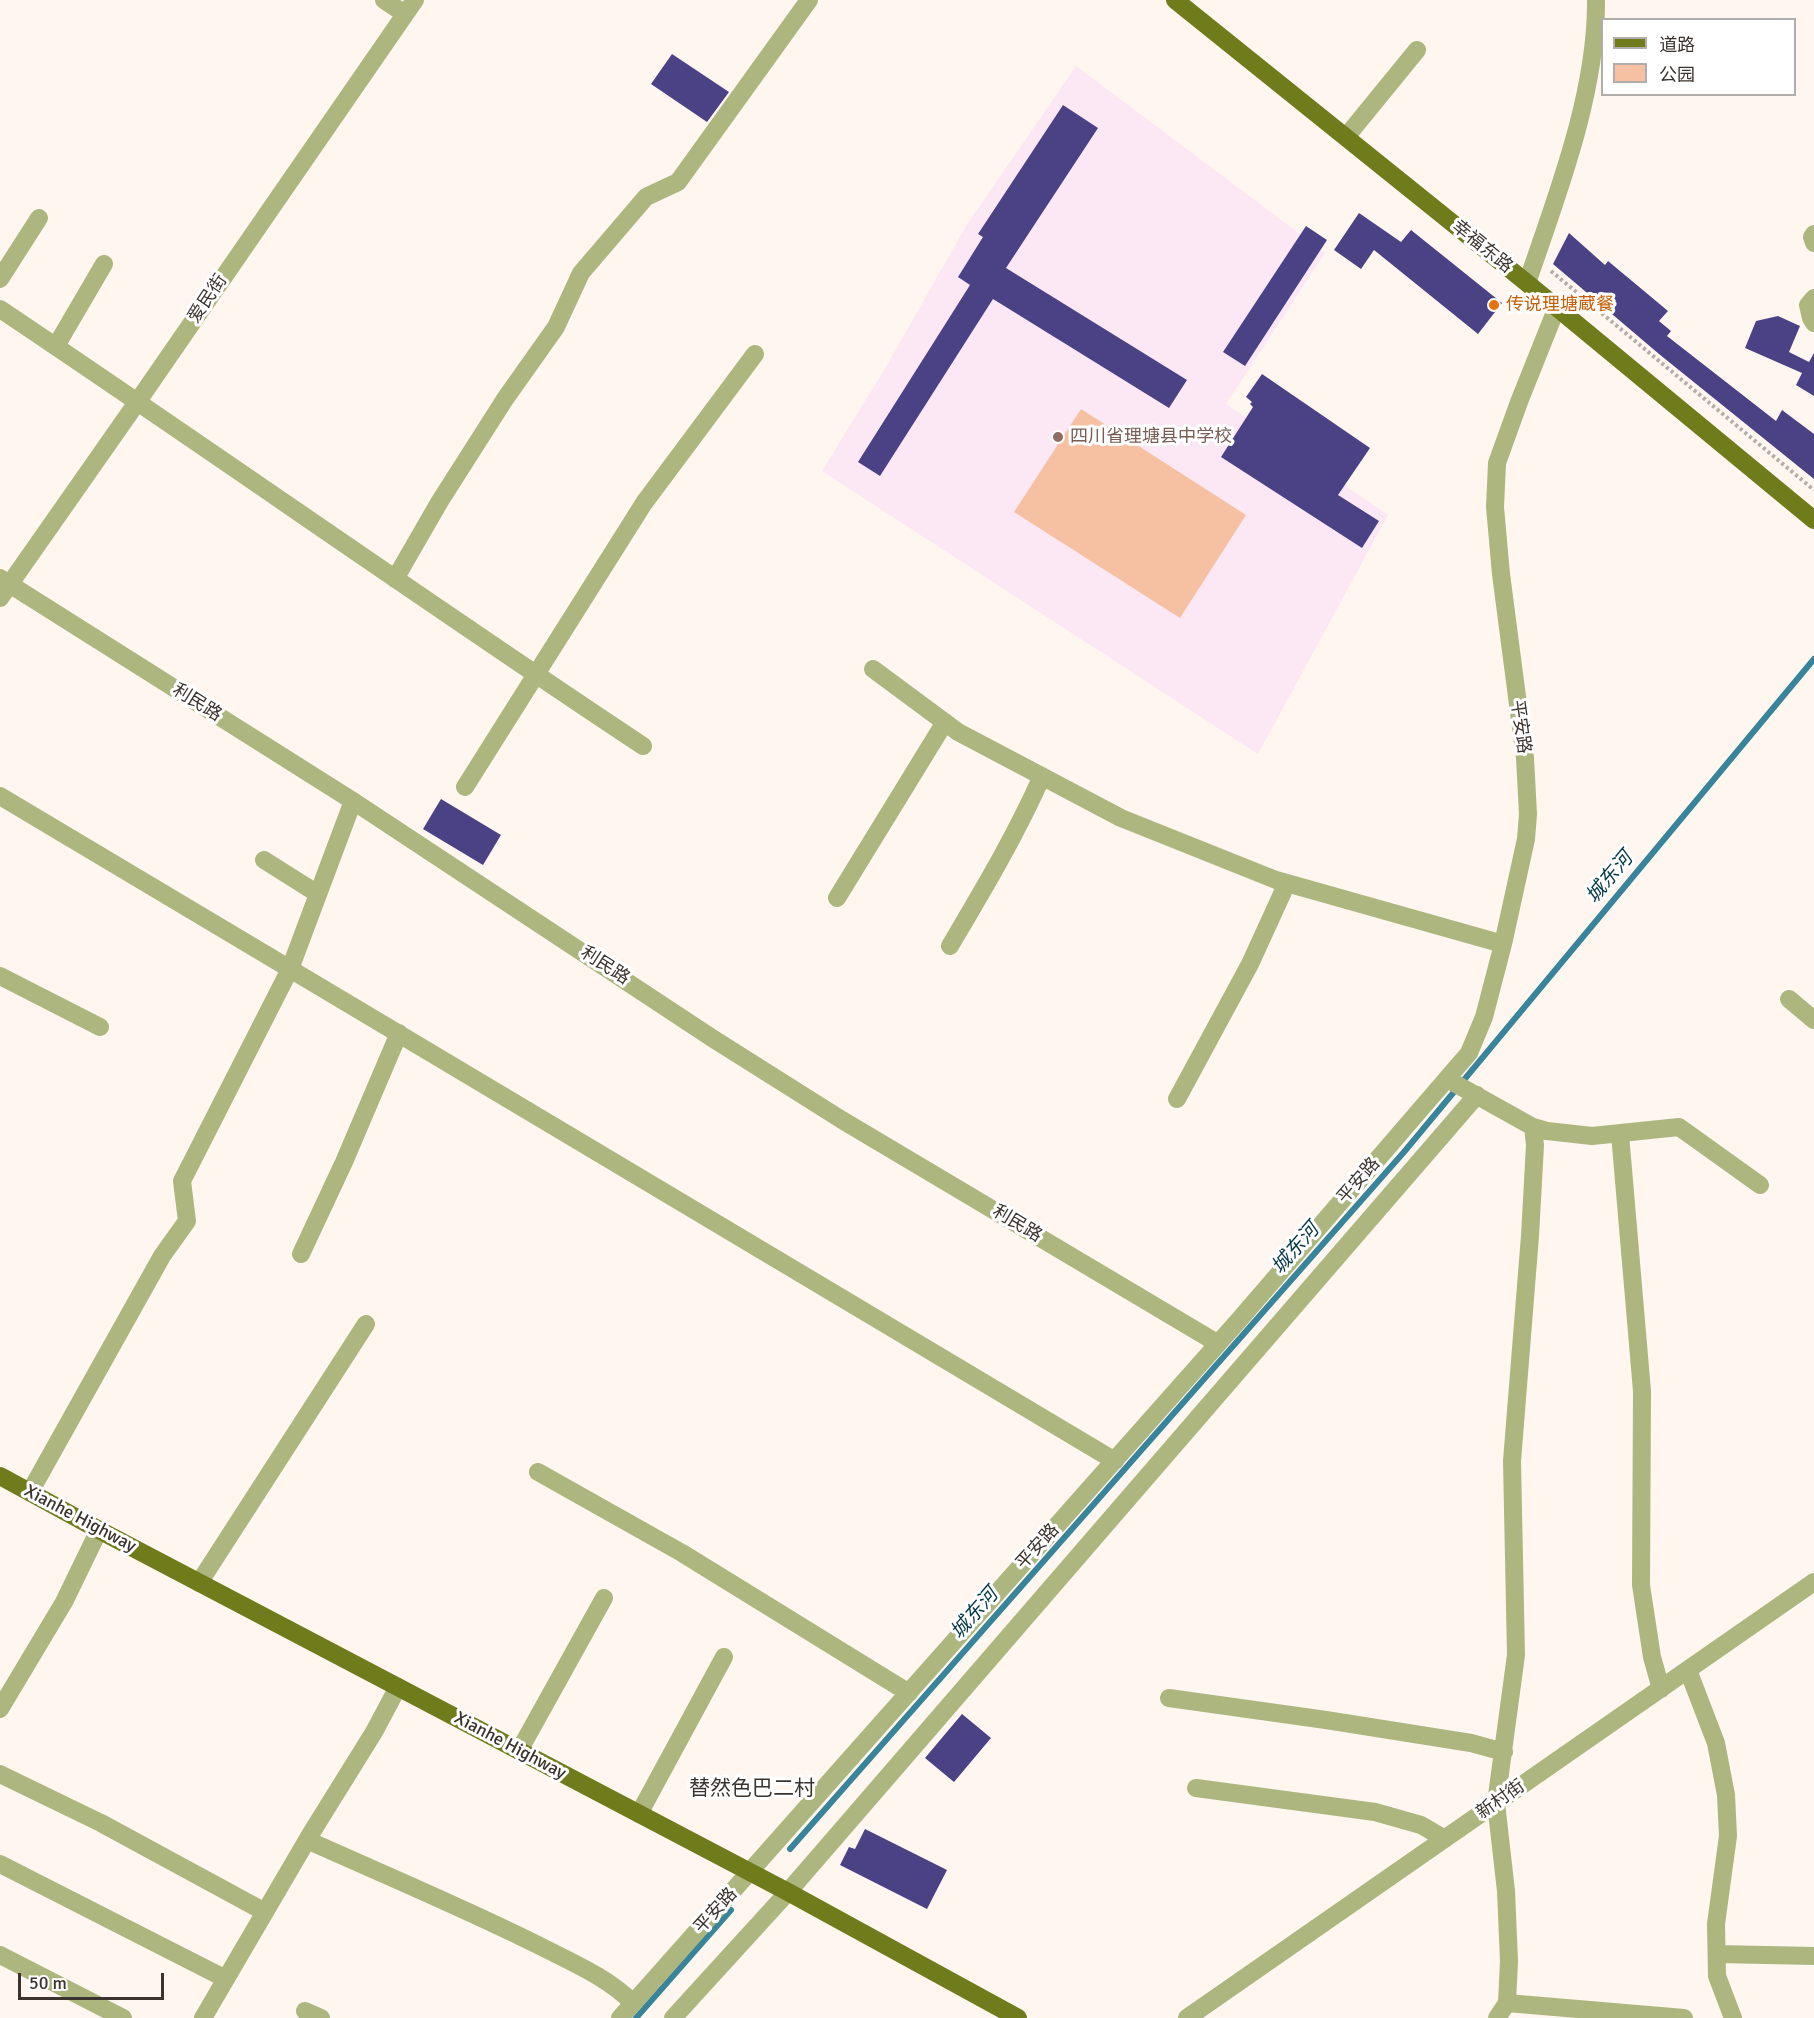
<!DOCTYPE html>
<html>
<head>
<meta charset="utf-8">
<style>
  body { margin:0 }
  #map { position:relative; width:1814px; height:2018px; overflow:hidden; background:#fff6f0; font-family:Signika,"Noto Sans SC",sans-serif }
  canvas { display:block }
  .legend { position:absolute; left:1601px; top:18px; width:195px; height:78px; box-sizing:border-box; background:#fff; border:2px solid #b1adab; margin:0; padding:8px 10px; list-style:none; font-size:18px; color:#3b332e }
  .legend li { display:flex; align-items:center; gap:12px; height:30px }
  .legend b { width:30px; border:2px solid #b1adab }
  .scale { position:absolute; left:18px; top:1973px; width:146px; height:27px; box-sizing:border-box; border:3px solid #3b332e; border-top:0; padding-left:8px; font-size:18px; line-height:21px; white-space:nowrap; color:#3b332e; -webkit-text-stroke:4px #fff; paint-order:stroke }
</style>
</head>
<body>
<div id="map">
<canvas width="1814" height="2018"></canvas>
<ul class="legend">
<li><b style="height:8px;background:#707b1c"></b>道路</li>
<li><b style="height:16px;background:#f6c1a2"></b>公园</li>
</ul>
<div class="scale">50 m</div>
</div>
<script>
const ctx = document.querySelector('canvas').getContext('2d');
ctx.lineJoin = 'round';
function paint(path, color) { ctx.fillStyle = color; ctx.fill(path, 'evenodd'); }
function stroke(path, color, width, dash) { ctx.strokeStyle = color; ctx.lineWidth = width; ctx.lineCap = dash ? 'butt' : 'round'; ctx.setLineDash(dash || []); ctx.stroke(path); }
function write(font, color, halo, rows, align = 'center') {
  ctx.font = font + ' Signika,"Noto Sans SC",sans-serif'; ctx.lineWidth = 6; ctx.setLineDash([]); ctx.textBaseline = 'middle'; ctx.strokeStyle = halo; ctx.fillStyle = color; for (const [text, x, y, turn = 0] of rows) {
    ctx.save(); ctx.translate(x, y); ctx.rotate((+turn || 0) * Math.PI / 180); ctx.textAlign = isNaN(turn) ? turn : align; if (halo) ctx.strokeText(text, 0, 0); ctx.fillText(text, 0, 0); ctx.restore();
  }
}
const education = new Path2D(`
  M1076 66 1325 253 1226 404 1388 515 1258 754 822 471 886 367 966 226Z`);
const green = new Path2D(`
  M1081 409 1246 515 1180 618 1014 512Z`);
const stream = new Path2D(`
  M790 1849 1404 1152 1814 659
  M636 2018 731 1910`);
const building = new Path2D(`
  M672 54 729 92 707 122 651 84Z
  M1063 105 1098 128 1006 268 1187 380 1169 408 993 299 880 476 858 462 970 285 958 277 983 237 978 234Z
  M1359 213 1401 242 1411 230 1502 303 1478 334 1374 250 1361 269 1334 250Z
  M1306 226 1327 240 1245 366 1223 352Z
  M1569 233 1605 265 1608 261 1668 311 1659 321 1671 331 1667 336 1776 421 1782 410 1814 434V479L1659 354 1553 264Z
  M1778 316 1800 326 1789 352 1809 362 1814 353V396L1796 385 1802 373 1745 348 1756 321Z
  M1262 374 1370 448 1338 495 1379 521 1362 548 1221 457 1253 407 1250 404 1252 402 1246 397Z
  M441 799 501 835 483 865 423 829Z
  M962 1714 991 1738 954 1782 925 1758Z
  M865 1829 947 1870 927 1909 840 1865 849 1847 855 1849Z`);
const path = new Path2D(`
  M1551 271 1814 490`);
const minor = new Path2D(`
  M384 0 405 14
  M1346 137 1417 50
  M1814 234 1812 237 1814 243
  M0 279 39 218
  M1527 283C1557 195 1597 93 1596 0
  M1814 298 1808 305 1811 318 1814 323
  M0 309C215 453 427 603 643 746
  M56 346 104 264
  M0 578 353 801 712 1038 842 1120 1217 1343
  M395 579 440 501 505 399 556 327 581 273 646 197 678 182 809 0
  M0 598 138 401 415 0
  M873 669 958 732 1121 818 1276 880 1503 944
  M465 787 644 503 755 354
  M0 796 1115 1461
  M264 860 318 894
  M837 898 945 722
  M950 946C983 890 1016 835 1042 776
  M0 976 100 1027
  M1789 999 1814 1020
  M1447 1079 1533 1127 1547 1131 1592 1136 1679 1127 1760 1185
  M1177 1099 1250 964 1287 883
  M1620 1134 1642 1391 1641 1585 1652 1657 1661 1689
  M301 1254 344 1162 399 1033
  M538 1472 682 1553 909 1693
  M30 1492 162 1256 187 1221 182 1181 290 969 353 801
  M199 1583 366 1324
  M1688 1670 1716 1743 1726 1795 1728 1836 1716 1924 1717 1976 1733 2018
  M1169 1698 1326 1720 1471 1743 1504 1752
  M0 1709 64 1602 99 1530
  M519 1751 604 1598
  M0 1774 101 1823 265 1912
  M1196 1788 1375 1812 1421 1825 1445 1839
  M639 1814 724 1657
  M307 1840C385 1875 464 1908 540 1946 573 1963 607 1977 633 2003
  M0 1864 226 1979
  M1717 1954 1814 1956
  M0 1955 123 2018
  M1507 2003 1684 2018
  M305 2011 321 2018
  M203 2018 310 1835 374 1732 398 1687
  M620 2018 1239 1320 1469 1053 1484 1017 1503 944 1526 839 1528 814 1525 758 1501 574 1495 507 1497 463 1519 402 1557 307
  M673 2018 788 1892 1477 1095
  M1187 2018 1814 1582
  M1497 2018 1507 2003 1509 1961 1506 1891 1496 1803 1516 1655 1512 1461 1530 1236 1535 1145 1533 1127`);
const major = new Path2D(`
  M1175 0 1527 283 1814 520
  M0 1476 99 1530 788 1892 1018 2018`);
const markers = [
  [1494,305,6,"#e8710a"],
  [1058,437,6,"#8d6e63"]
];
const streetNames = [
  ["幸福东路",1482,247,39],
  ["爱民街",208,299,-56],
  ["利民路",197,703,32],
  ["平安路",1520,727,82],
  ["利民路",605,966,33],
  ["平安路",1359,1181,-49],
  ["利民路",1017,1224,31],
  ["Xianhe Highway",80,1519,28],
  ["平安路",1038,1547,-48],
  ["Xianhe Highway",510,1746,28],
  ["新村街",1501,1800,-35],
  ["平安路",716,1911,-48]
];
const foodNames = [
  ["传说理塘蔵餐",1506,305]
];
const educationNames = [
  ["四川省理塘县中学校",1070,437]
];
const waterNames = [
  ["城东河",1610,878,-50],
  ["城东河",1296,1249,-49],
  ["城东河",975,1614,-49]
];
const quarterNames = [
  ["替然色巴二村",752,1789]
];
paint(education, '#fce7f5');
paint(green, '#f6c1a2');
stroke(stream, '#38849a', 6);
paint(building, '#4b4286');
stroke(path, '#b4aca6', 4, [3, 3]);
stroke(minor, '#acb67e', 18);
stroke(major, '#707b1c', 18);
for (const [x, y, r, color] of markers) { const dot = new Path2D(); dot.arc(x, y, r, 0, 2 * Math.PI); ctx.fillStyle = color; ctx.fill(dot); stroke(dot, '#fff', 2); }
write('18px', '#3b332e', '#fff', streetNames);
write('18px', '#c56008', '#fff', foodNames, 'left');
write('18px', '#785e54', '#fff', educationNames, 'left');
write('italic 20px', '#063948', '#fff', waterNames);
write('21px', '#3b332e', '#fff', quarterNames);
</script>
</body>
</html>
